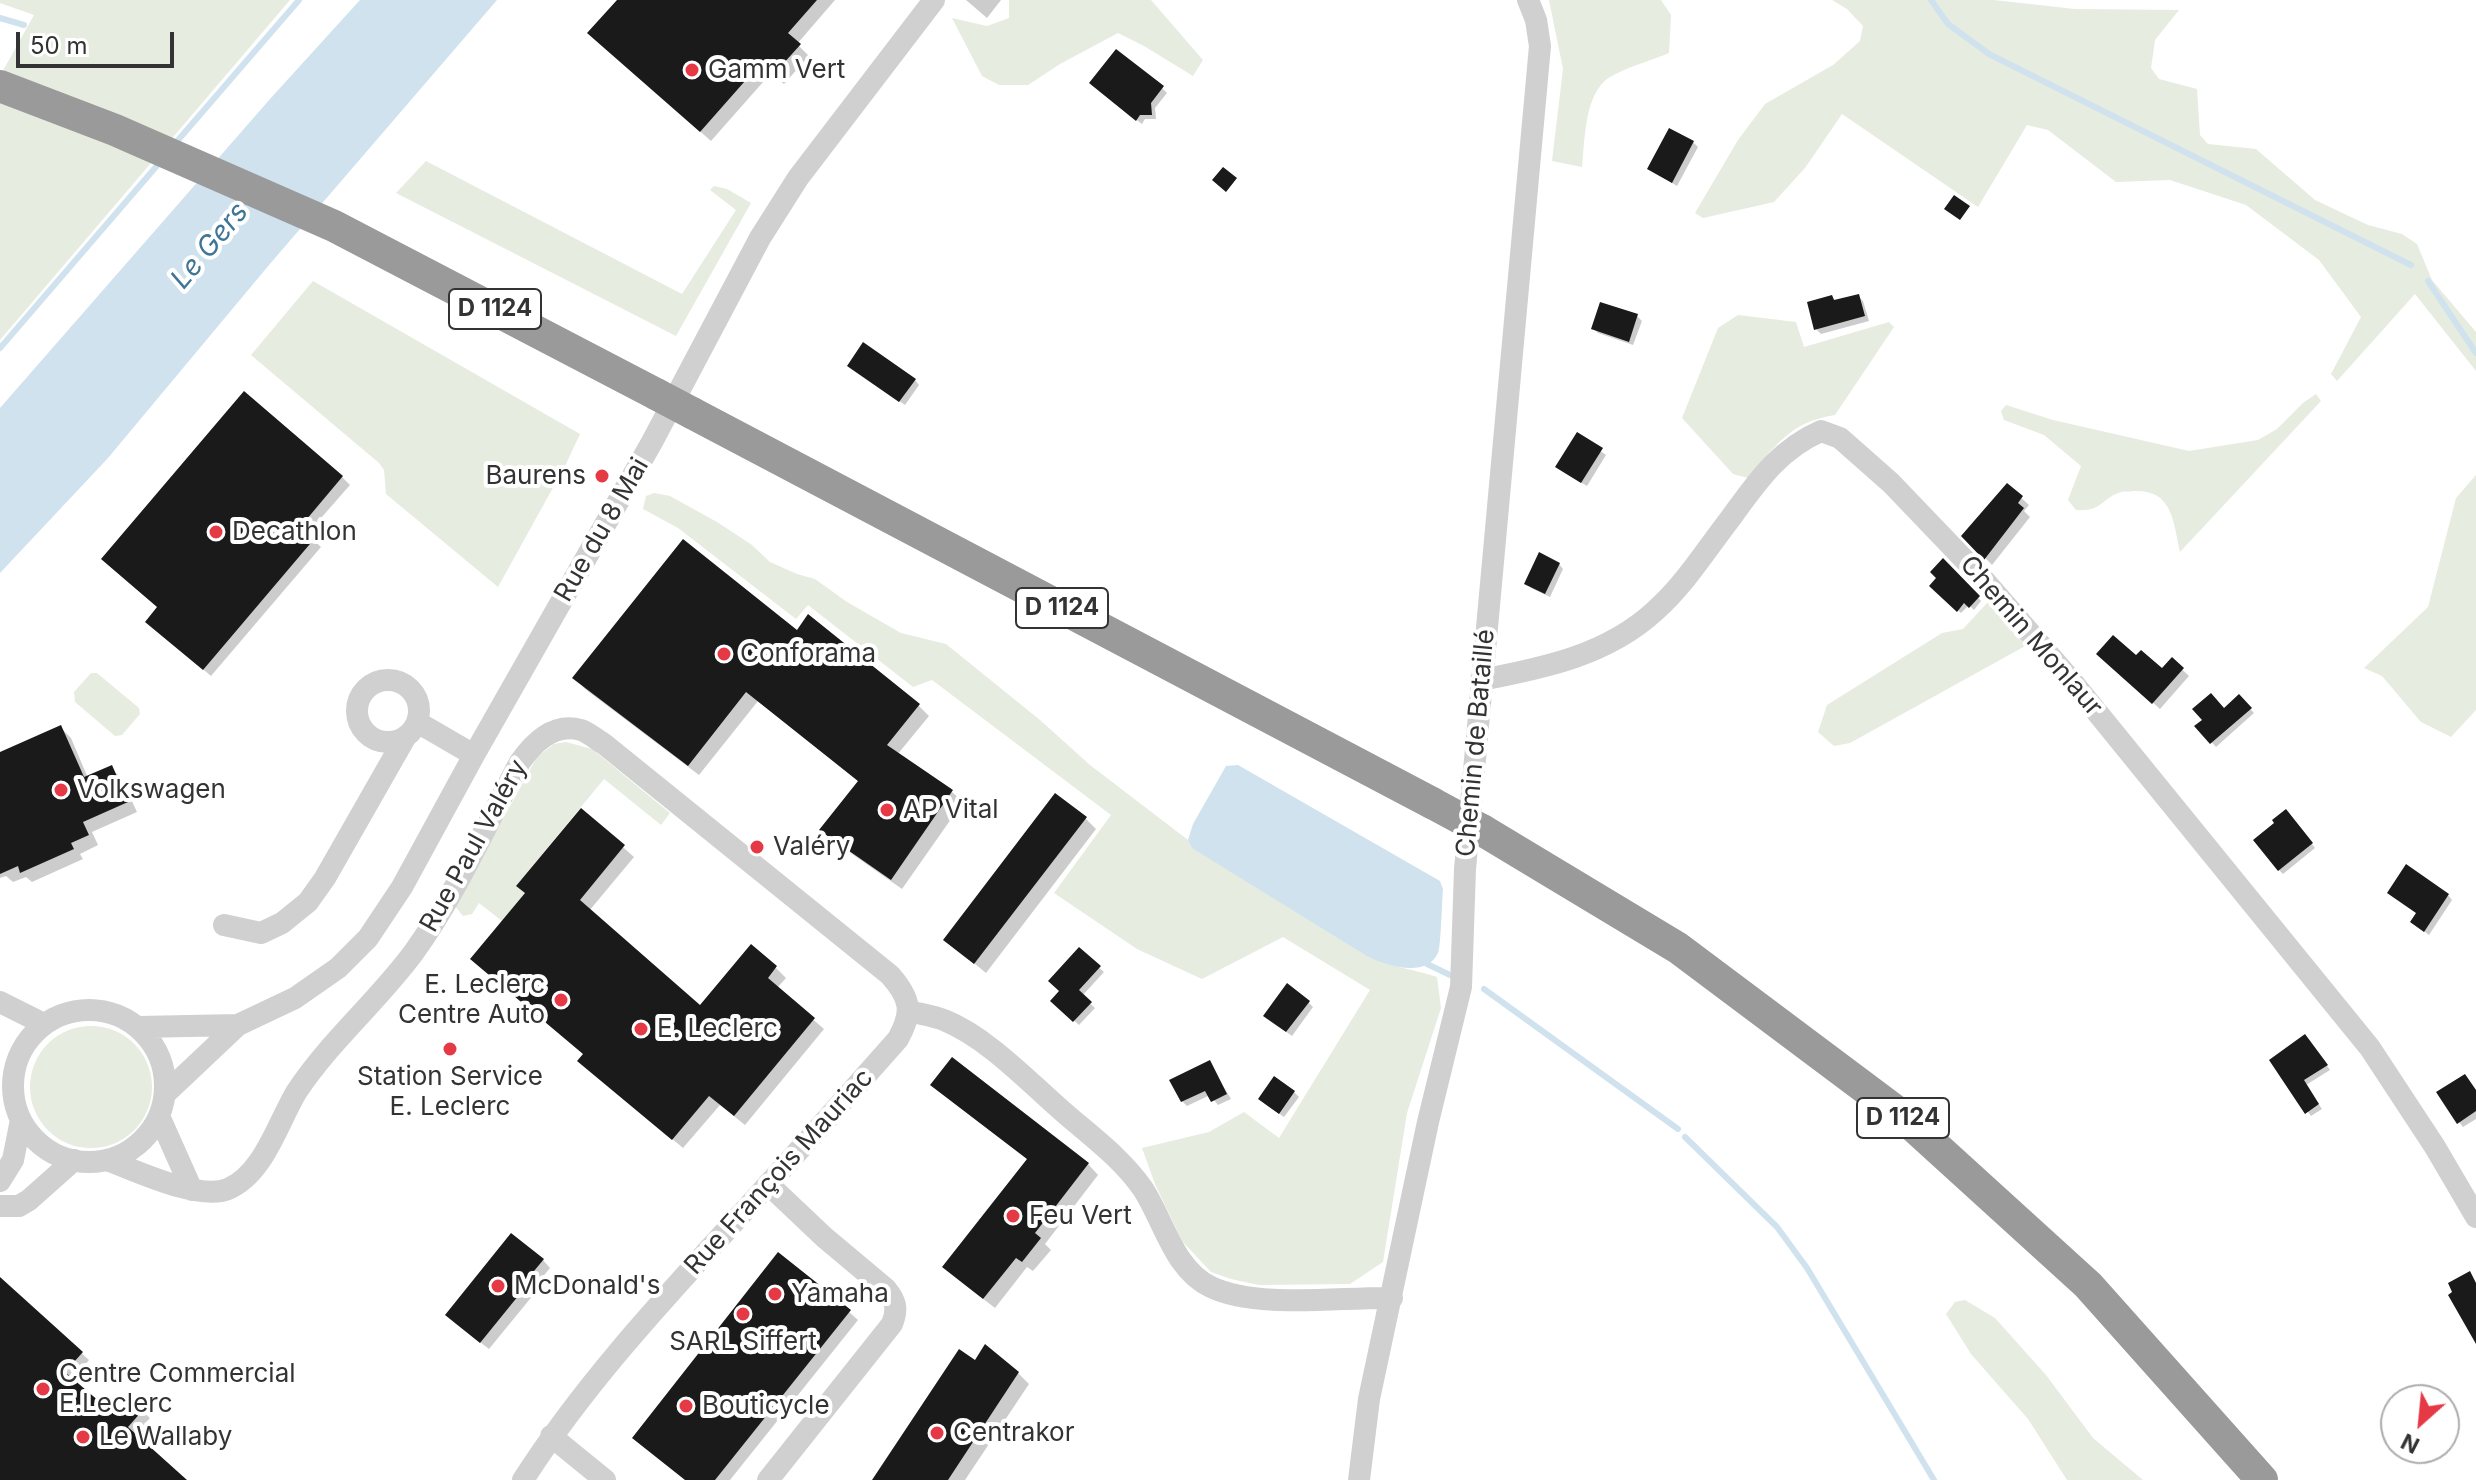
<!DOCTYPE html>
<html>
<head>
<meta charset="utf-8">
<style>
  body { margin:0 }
  #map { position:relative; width:2476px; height:1480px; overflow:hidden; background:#fff; font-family:Inter,sans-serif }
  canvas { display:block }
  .north { position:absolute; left:2380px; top:1384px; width:80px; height:80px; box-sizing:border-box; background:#fff; border:2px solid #adadad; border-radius:50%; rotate:207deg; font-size:22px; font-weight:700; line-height:32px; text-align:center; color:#333 }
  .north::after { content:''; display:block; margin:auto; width:28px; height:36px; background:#e63946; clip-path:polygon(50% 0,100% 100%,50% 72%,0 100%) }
  .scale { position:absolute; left:16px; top:32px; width:158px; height:36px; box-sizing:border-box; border:4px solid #333; border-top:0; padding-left:10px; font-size:24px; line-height:28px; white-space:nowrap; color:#333; -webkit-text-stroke:6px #fff; paint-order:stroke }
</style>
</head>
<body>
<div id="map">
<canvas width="2476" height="1480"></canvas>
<div class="north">N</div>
<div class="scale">50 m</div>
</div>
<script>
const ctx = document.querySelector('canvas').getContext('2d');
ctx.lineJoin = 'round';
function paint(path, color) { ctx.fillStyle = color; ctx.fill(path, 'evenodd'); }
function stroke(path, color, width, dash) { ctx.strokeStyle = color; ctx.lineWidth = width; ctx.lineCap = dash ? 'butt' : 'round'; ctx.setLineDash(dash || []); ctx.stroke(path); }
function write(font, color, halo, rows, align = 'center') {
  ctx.font = font + ' Inter,sans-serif'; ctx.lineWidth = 8; ctx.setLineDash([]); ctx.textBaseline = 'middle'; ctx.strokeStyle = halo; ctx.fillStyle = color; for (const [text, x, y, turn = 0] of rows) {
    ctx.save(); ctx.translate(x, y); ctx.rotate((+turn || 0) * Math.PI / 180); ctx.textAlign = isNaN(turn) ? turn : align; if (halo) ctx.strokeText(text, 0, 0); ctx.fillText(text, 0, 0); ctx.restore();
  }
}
const green = new Path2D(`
  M0 0H290L0 340V76L34 15 0 3Z
  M1009 0H1151L1203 60 1193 76 1144 46 1118 33 1060 64 1028 85H999L982 76 952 18 987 26 1009 18Z
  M1549 0H1661L1671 15 1669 53C1650 61 1627 67 1610 77 1584 93 1585 140 1582 167L1552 161 1563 69Z
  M1832 0H1994L2075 9 2179 10 2155 40 2151 68 2159 79 2197 89 2200 135 2208 144 2256 149 2315 200 2368 225 2402 234 2417 244 2432 280 2476 332V371L2415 294 2337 381 2331 374 2361 317 2319 260 2246 205 2170 180 2116 182 2048 130 2027 125 1978 207 1842 114 1805 168 1774 202 1703 218 1695 213 1738 140 1765 104 1833 65 1860 41 1863 26 1847 9Z
  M426 161 682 294 736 210 710 190 714 186 727 189 751 203 676 336 396 193Z
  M313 281 580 434 565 466 498 587 386 494 384 470 379 463 251 355Z
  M1738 315 1796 322 1804 347 1889 322 1894 327 1835 415C1789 422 1776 446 1748 478L1733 474 1682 418 1718 328Z
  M2316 394 2321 401 2180 552C2173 521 2173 489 2133 491 2129 492 2125 491 2121 492 2101 498 2103 512 2076 510L2068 500 2081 466 2044 435 2004 420 2001 411 2006 405 2053 420 2189 451 2258 440 2277 429 2303 403Z
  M2476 475V710L2451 737 2421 722 2382 676 2364 668 2428 607 2456 498Z
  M654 493 670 496 717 522 752 545 770 562 797 574 815 579 847 602 901 633 946 644 1040 720 1090 765 1188 840 1193 848 1368 957C1391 967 1413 969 1437 977L1441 1008 1407 1113 1383 1262 1350 1284 1259 1285 1231 1279 1211 1272 1182 1241 1155 1184 1142 1148 1209 1132 1244 1112 1279 1138 1370 990 1283 937 1202 979 1137 949 1054 893 1111 815 932 680 913 687 808 605 796 619 678 528 643 509 646 496Z
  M1988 602 2027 645 1850 743 1834 746 1818 732 1827 705 1942 633 1963 629Z
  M91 673H97L139 708 140 714 122 735 115 736 75 702 74 692Z
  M566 742 592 749 670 813 661 825 604 779 516 886 525 893 502 921 479 903 472 914 463 916 455 906 537 757 554 744Z
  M30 1087a61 61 0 1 1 122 0a61 61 0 1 1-122 0Z
  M1965 1300 1995 1318 2046 1375 2093 1438 2143 1480H2067L2028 1419 1971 1354 1946 1314 1955 1302Z`);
const water = new Path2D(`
  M360 0H497L269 265 108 458 0 573V408L270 99Z
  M1238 765 1440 881 1443 889C1442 900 1441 946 1438 953 1426 979 1386 965 1368 957L1192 848 1188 840 1193 824 1226 766Z`);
const shadow = new Path2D(`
  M619 0H835L797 44 809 56 784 84 771 73 711 141 600 43Z
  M966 0H1001L987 18Z
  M1096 88H1162L1167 93 1155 108 1156 119H1145L1142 124Z
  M1693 142 1698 147 1677 186 1649 169Z
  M1858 296 1863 301 1869 321 1821 334 1816 329 1832 297 1836 301Z
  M1637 316 1642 321 1633 345 1598 333 1594 329Z
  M854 370 915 380 919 385 905 405Z
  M1578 435 1606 455 1587 486 1562 471Z
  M342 477 350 485 307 534 321 547 211 676 155 629Z
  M2007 485 2029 505 2024 511 2030 517 1992 565 1964 536Z
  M1943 561 1981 601 1974 610 1969 605 1961 613 1931 586 1939 578Z
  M1559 564 1563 569 1550 597 1531 588 1527 583Z
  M797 633 918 705 929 716 897 755 952 792 963 802 902 889 832 840 822 830 859 782 758 701 699 775 585 689 575 678Z
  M2137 658 2162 671 2172 660 2189 676 2160 709 2105 660Z
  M2239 697 2254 713 2216 747 2197 727 2224 711Z
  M61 728 71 738 88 778 111 768 121 778 137 812 92 832 98 845 80 854 83 859 32 882 26 877 13 882 6 876 0 878V754Z
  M581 810 634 857 589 911 700 1007 776 968 786 978 777 988 824 1029 745 1125 720 1105 683 1148 590 1070 527 894Z
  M2286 812 2315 848 2283 874 2279 870Z
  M1085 818 1096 829 986 973 946 940Z
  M2448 895 2452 900 2429 935 2417 926 2418 913Z
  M1079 950 1104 972 1082 996 1095 1008 1079 1025 1053 1001 1062 991Z
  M1308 1002 1313 1007 1292 1036 1270 1020Z
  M2309 1040 2330 1070 2306 1085 2322 1109 2311 1116 2272 1060Z
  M1209 1062 1231 1099 1218 1105 1210 1095 1187 1106 1182 1101Z
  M2476 1091V1119L2463 1127 2459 1122Z
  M1294 1092 1299 1097 1284 1117 1265 1104Z
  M944 1095 1088 1164 1098 1175 1045 1244 1051 1250 1033 1271 1027 1267 995 1308 955 1277 1028 1160Z
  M543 1260 550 1268 540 1280 543 1283 489 1349 455 1323Z
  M0 1280 89 1360 72 1380 114 1416 129 1399 150 1418 134 1435 184 1480H0Z
  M849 1312 858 1320 730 1480H686Z
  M975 1363 1018 1373 1029 1384 965 1480H874Z`);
const stream = new Path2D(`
  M1931 0 1948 24 1989 54 2411 265
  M0 18 24 25
  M173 146 299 0
  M2428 281 2476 353
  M0 348 161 161
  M1427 964 1450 975
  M1484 989 1678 1129
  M1685 1137 1777 1227 1807 1268 1934 1480`);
const building = new Path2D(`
  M617 0H817L788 33 801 44 773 75 760 64 700 132 587 33Z
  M1116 49 1164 86 1151 103 1152 115H1140L1136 121 1089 83Z
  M1669 128 1694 141 1672 183 1647 169Z
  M1223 167 1237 178 1226 192 1212 180Z
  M1954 195 1970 206 1960 220 1944 209Z
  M1859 294 1865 316 1814 330 1807 302 1832 295 1834 300Z
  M1600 302 1638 314 1629 342 1591 329Z
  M863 342 916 379 899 402 847 366Z
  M244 391 343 476 301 526 315 538 203 670 145 622 157 607 101 559Z
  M1577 432 1603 448 1581 483 1555 467Z
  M2007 483 2023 496 2018 503 2024 508 1984 560 1961 536Z
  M683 539 797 630 808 614 920 704 887 745 953 790 891 880 819 830 858 781 746 692 688 766 572 678Z
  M1539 552 1560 563 1545 594 1524 584Z
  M1943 558 1980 596 1969 608 1964 603 1957 612 1929 586 1936 578 1930 572Z
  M2113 635 2136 655 2141 650 2162 668 2172 657 2184 668 2152 704 2096 654Z
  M2211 693 2224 708 2239 694 2252 708 2210 744 2194 726 2202 720 2192 709Z
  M61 725 84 777 112 765 128 802 83 822 89 835 71 843 74 849 20 873 18 866 0 874V752Z
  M1055 793 1087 817 974 964 943 940Z
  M581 808 625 845 580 900 700 1005 751 944 777 966 768 978 815 1018 734 1116 709 1096 672 1140 577 1061 583 1054 470 959 525 893 516 886Z
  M2286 809 2313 843 2278 871 2253 840 2274 823 2272 820Z
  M2406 864 2449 894 2424 932 2410 922 2416 913 2387 893Z
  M1079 947 1101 966 1079 990 1092 1002 1073 1022 1050 1001 1059 991 1048 981Z
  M1287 983 1310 1001 1286 1032 1263 1016Z
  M2305 1034 2328 1065 2304 1080 2319 1104 2305 1114 2269 1060Z
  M952 1057 1089 1163 1035 1233 1041 1238 1022 1262 1016 1258 983 1299 942 1267 1027 1159 930 1085Z
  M1210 1060 1227 1094 1211 1102 1205 1091 1181 1102 1169 1080Z
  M2465 1074 2476 1090V1111L2457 1124 2436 1092Z
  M1274 1076 1295 1091 1279 1114 1258 1099Z
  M511 1233 544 1259 534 1271 536 1274 480 1343 445 1315Z
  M778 1252 851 1310 715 1480H685L632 1438Z
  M2470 1271 2476 1283V1344L2448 1295 2452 1292 2448 1283Z
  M0 1277 83 1352 65 1372 114 1414 129 1396 143 1410 128 1427 187 1480H0Z
  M985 1344 1019 1372 948 1480H872L959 1349 975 1360Z`);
const minor = new Path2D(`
  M1481 680C1544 668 1608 655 1656 610 1685 584 1706 550 1730 519 1757 482 1778 450 1821 431L1840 438 1891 483 1983 579 2070 679 2370 1048 2435 1147 2476 1217
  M357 711a31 31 0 1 1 62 0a31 31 0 1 1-62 0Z
  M417 722 474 755
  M224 925 261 933 282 923 308 902 325 878 406 736
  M0 1002 44 1024
  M13 1086a76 76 0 1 1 152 0a76 76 0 1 1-152 0Z
  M909 1011C920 1014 933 1016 944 1020 986 1037 1026 1079 1060 1109 1088 1134 1121 1157 1143 1189 1164 1221 1174 1270 1211 1287 1257 1309 1339 1297 1392 1298
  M139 1027 238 1025
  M166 1093 238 1025 295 998 338 968 368 938 402 887 474 755 652 442 760 238 798 178 934 0
  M159 1116 192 1190
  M107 1160C137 1171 199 1201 228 1189 264 1174 278 1122 297 1091 330 1041 378 1001 414 952 456 894 486 825 520 762 534 742 554 722 581 730 588 732 597 740 604 744L890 975C911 999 913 1012 898 1039 844 1100 790 1161 735 1221 660 1303 583 1386 523 1480
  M0 1181 13 1160 21 1120
  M0 1206H19L29 1200 74 1160
  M551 1436 605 1480
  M768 1480 892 1324C898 1309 896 1301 886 1289L824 1237 768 1184
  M1359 1480 1369 1399 1428 1122 1461 987 1465 869 1540 46 1536 20 1528 0`);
const highway = new Path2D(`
  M0 86 115 130 334 226 656 394
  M692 413 1432 803
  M1482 830 1678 948 1901 1115 2088 1285 2262 1480`);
const highwayBridge = new Path2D(`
  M656 394 692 413
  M1432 803 1482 830`);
const markers = [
  [692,70,8,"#e63946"],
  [602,476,8,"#e63946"],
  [216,532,8,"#e63946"],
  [724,654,8,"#e63946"],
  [61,790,8,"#e63946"],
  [887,810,8,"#e63946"],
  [757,847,8,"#e63946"],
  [561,1000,8,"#e63946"],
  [641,1029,8,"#e63946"],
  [450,1049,8,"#e63946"],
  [1013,1216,8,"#e63946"],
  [498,1286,8,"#e63946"],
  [775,1294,8,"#e63946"],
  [743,1314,8,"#e63946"],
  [43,1389,8,"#e63946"],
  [686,1406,8,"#e63946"],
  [937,1433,8,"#e63946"],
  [83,1437,8,"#e63946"]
];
const shields = [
  [495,309,92],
  [1062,608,92],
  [1903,1118,92]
];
const shieldNames = [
  ["D 1124",495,309],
  ["D 1124",1062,608],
  ["D 1124",1903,1118]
];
const poiNames = [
  ["Gamm Vert",708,70],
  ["Baurens",586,476,"right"],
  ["Decathlon",232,532],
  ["Conforama",740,654],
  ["Volkswagen",77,790],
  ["AP Vital",903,810],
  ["Valéry",773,847],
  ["E. Leclerc",545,985,"right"],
  ["Centre Auto",545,1015,"right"],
  ["E. Leclerc",657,1029],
  ["Station Service",450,1077,"center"],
  ["E. Leclerc",450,1107,"center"],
  ["Feu Vert",1029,1216],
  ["McDonald's",514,1286],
  ["Yamaha",791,1294],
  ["SARL Siffert",743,1342,"center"],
  ["Centre Commercial",59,1374],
  ["E.Leclerc",59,1404],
  ["Bouticycle",702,1406],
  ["Centrakor",953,1433],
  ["Le Wallaby",99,1437]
];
const streetNames = [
  ["Rue du 8 Mai",602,530,-60],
  ["Chemin Monlaur",2031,636,49],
  ["Chemin de Bataillé",1476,743,-85],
  ["Rue Paul Valéry",474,846,-61],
  ["Rue François Mauriac",779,1172,-48]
];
const waterNames = [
  ["Le Gers",210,246,-50]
];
paint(green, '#e6ecdf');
paint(water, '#cfe2ee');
paint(shadow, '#0003');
stroke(stream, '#cfe2ee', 6);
paint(building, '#1a1a1a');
stroke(minor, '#d0d0d0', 22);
stroke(highway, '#9a9a9a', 32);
stroke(highwayBridge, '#9a9a9a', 32);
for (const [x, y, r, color] of markers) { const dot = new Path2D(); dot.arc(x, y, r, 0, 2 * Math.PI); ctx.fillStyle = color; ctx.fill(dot); stroke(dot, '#fff', 3); }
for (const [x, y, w] of shields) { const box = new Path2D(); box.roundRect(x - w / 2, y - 20, w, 40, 6); ctx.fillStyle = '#fff'; ctx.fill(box); stroke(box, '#333', 2); }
write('bold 24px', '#333', null, shieldNames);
write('26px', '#333', '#fff', poiNames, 'left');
write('26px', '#333', '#fff', streetNames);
write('italic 28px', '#3f7597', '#fff', waterNames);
</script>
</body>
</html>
